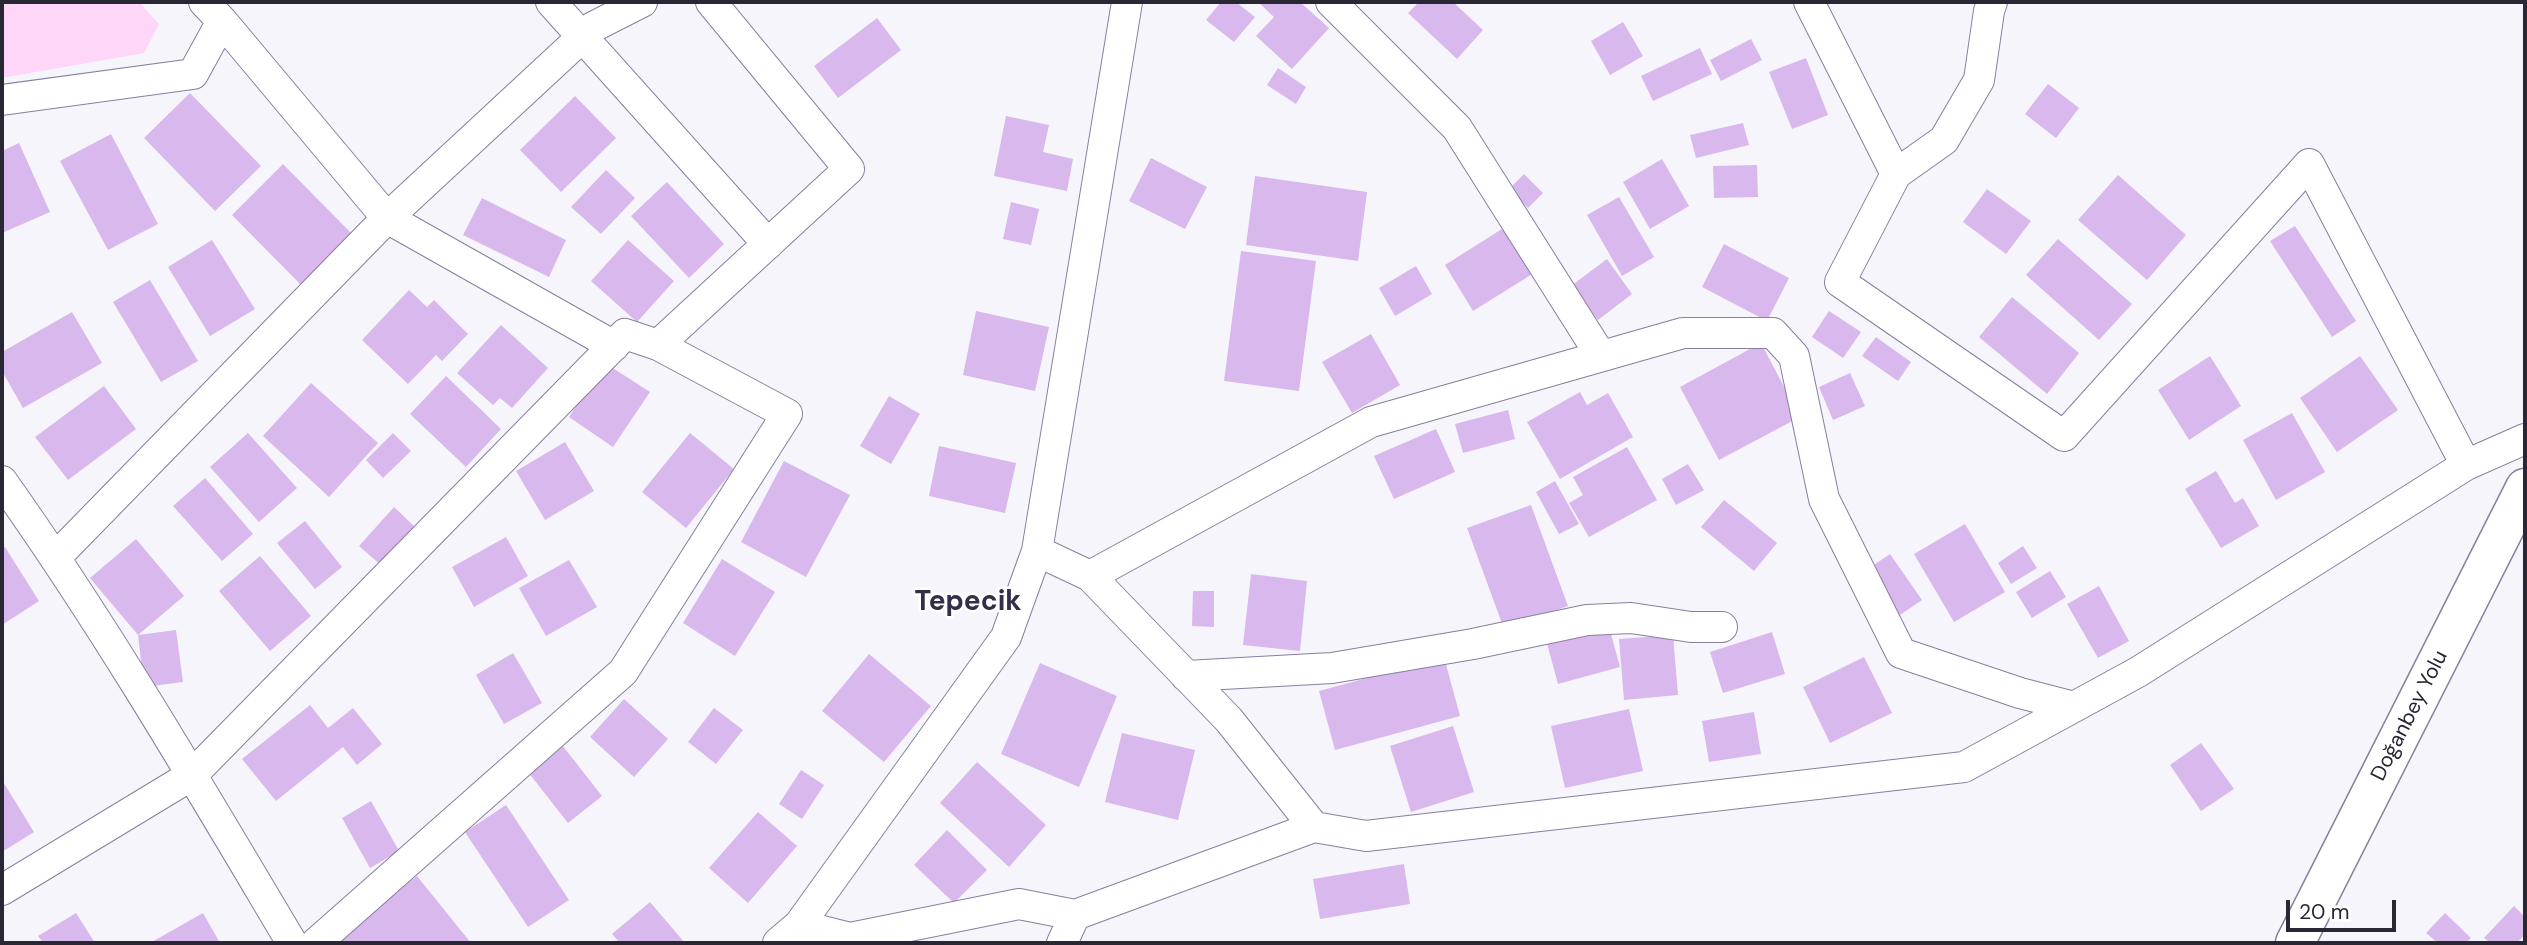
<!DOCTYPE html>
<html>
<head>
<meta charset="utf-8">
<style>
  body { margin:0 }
  #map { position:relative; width:2527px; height:945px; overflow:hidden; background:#f6f5fb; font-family:"DM Sans",sans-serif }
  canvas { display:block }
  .frame { position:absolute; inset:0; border:4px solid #292733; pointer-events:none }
  .scale { position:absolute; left:2286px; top:900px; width:110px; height:32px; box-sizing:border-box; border:4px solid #292733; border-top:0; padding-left:9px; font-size:21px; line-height:24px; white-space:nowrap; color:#292733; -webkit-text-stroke:5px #fff; paint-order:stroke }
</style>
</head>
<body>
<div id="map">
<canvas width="2527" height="945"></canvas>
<div class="frame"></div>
<div class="scale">20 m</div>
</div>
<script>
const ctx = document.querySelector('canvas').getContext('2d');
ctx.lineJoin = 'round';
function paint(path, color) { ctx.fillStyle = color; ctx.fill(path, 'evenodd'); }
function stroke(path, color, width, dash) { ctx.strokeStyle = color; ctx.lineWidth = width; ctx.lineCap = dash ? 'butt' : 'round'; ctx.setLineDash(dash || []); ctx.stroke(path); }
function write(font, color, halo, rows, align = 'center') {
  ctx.font = font + ' "DM Sans",sans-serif'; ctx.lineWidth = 5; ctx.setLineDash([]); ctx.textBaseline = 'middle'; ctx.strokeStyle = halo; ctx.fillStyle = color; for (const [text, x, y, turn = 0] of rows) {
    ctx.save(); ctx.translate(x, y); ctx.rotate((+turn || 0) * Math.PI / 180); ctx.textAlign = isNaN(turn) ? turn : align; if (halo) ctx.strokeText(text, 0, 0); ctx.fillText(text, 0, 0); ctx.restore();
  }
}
const green = new Path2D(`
  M2 2H139L159 24 144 53 2 78Z`);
const building = new Path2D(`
  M1221 2H1236L1255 17 1234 42 1206 20Z
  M1258 2H1300L1329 28 1292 69 1256 36 1274 17Z
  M1419 2H1453L1483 30 1457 59 1408 13Z
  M877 18 901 50 838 98 814 66Z
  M1623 22 1643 56 1610 75 1591 41Z
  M1751 39 1762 60 1721 81 1710 60Z
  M1700 48 1712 74 1653 101 1641 76Z
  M1806 58 1828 115 1792 129 1769 72Z
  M1278 68 1306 87 1296 104 1267 85Z
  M2048 84 2079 108 2056 138 2025 114Z
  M190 93 261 166 215 211 144 138Z
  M575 96 616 138 561 192 520 150Z
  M1006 116 1049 125 1043 152 1073 159 1067 191 994 176Z
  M1743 123 1749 145 1696 158 1690 135Z
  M111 134 158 224 108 250 60 161Z
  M19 143 50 212 2 233V151Z
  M1151 158 1207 187 1185 229 1129 201Z
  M1662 159 1689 206 1650 229 1623 182Z
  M283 164 355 237 304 288 232 215Z
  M1757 165 1758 197 1714 198 1713 166Z
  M606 170 635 198 601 234 571 207Z
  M1524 174 1543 193 1528 208 1509 189Z
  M2118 175 2186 235 2147 280 2078 220Z
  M1255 176 1367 192 1358 261 1246 245Z
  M667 182 724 244 689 278 631 216Z
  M1987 189 2031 221 2006 254 1963 222Z
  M1619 197 1654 257 1622 276 1587 215Z
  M482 198 566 240 549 277 463 235Z
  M1011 202 1039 209 1031 245 1003 239Z
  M2295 226 2356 321 2332 337 2270 241Z
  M1505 227 1534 273 1473 311 1445 265Z
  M2058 239 2132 304 2099 340 2026 275Z
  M212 240 255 309 210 336 168 267Z
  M628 240 674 281 637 322 591 281Z
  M1724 244 1789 278 1767 321 1702 287Z
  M1241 251 1316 261 1299 391 1224 381Z
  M1607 259 1632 294 1598 320 1571 286Z
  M1416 266 1432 294 1395 316 1379 288Z
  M150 280 198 361 161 382 113 302Z
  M409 290 427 307 434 300 468 334 442 361 436 355 408 384 362 340Z
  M2012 297 2079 353 2047 394 1979 337Z
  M976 311 1049 327 1035 391 963 375Z
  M1829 311 1861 332 1843 358 1812 337Z
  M72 312 102 363 23 408 2 371V352Z
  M501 325 548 368 512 408 500 398 493 405 457 373Z
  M1371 334 1400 385 1352 413 1322 362Z
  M1876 337 1911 362 1898 381 1862 356Z
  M1761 343 1800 417 1719 460 1680 387Z
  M2210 356 2241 406 2189 440 2158 390Z
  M2360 356 2398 410 2337 452 2300 398Z
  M605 363 650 392 613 447 569 417Z
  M1850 373 1865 406 1833 420 1819 387Z
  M446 376 501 429 466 467 410 414Z
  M311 383 378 443 329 497 263 436Z
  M104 386 136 429 68 480 35 437Z
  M1580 392 1587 405 1608 393 1633 437 1560 479 1527 422Z
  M889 396 920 414 891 464 860 446Z
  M1508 410 1515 439 1463 453 1455 424Z
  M2292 413 2325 472 2276 500 2243 440Z
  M1436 429 1455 472 1394 499 1374 456Z
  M248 433 297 488 259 522 210 467Z
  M393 433 411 451 383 478 366 460Z
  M690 433 734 469 686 528 642 492Z
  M565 442 594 491 545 520 516 471Z
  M939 446 1016 463 1005 513 929 496Z
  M1627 447 1657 500 1589 537 1569 503 1583 495 1573 477Z
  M784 461 850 495 806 577 741 542Z
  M1688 464 1704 490 1676 505 1662 479Z
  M2216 471 2235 503 2243 498 2259 526 2221 548 2185 489Z
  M205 478 253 534 222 561 173 506Z
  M1555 481 1579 524 1559 534 1536 492Z
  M1724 500 1777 543 1754 571 1701 527Z
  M1531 505 1568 606 1504 629 1467 528Z
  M394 507 416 528 382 566 359 546Z
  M305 521 342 567 315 589 277 543Z
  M1965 524 2005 592 1954 622 1914 554Z
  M506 537 528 576 474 607 452 567Z
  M136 539 184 596 138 635 90 578Z
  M2023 546 2037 568 2011 584 1998 563Z
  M5 547 39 601 2 625V548Z
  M1890 554 1922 600 1900 615 1868 569Z
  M260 556 311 616 270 651 219 591Z
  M722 559 775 592 735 656 683 623Z
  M569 560 597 607 546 636 519 588Z
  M2050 571 2066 597 2032 618 2016 592Z
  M1251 574 1307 581 1300 651 1243 645Z
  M2099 586 2129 641 2098 658 2067 604Z
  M1193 591H1214V627L1192 626Z
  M1608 623 1620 667 1558 684 1546 640Z
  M176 630 183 682 144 687 138 635Z
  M1772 632 1785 674 1723 693 1710 652Z
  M1673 635 1678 695 1624 700 1619 639Z
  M513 653 542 703 504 724 476 675Z
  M869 654 931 706 884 762 822 711Z
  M1444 657 1460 716 1335 750 1319 691Z
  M1864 657 1892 713 1830 743 1803 687Z
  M1040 663 1117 696 1079 787 1001 754Z
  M624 699 668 739 634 777 590 737Z
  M310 705 328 728 353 708 382 744 357 765 343 747 276 801 242 759Z
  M714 708 743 730 716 764 688 742Z
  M1629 709 1643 771 1565 788 1551 726Z
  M1754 712 1761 754 1709 762 1702 721Z
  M1453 726 1474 792 1411 812 1390 746Z
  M1122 733 1195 750 1178 820 1105 802Z
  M2201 743 2234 789 2201 811 2170 765Z
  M562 745 602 796 568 823 528 772Z
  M977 762 1046 825 1009 867 940 803Z
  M801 770 824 785 802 819 779 804Z
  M2 780 34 832 2 852Z
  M371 801 399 851 370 868 342 818Z
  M506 805 569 900 528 927 465 832Z
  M758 812 797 846 748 903 709 868Z
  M947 830 987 870 954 903 914 865Z
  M1404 864 1410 904 1320 919 1313 879Z
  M417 876 471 943H332Z
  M650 902 685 943H620L612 934Z
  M2514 906 2525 917V934L2517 943H2491L2484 938Z
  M76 913 95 943H43L38 936Z
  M203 913 220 943H150Z
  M2445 913 2471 938 2466 943H2438L2426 933Z`);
const street = new Path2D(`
  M204 2 222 21 387 218 614 346
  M551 2 768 244
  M1331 2 1457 128 1601 356
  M1809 2 1896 174 1840 282 2064 436 2309 164 2466 465
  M2 100 193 74 222 21
  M1896 174 1944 140 1979 80 1989 11 1992 2
  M2 481C107 629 199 787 292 943
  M1037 551 1090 576 1229 720 1314 827
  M56 557 387 218 593 27 642 2
  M1090 576 1371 422 1683 333H1773L1794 356 1824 499 1901 653 2020 693 2074 707
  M1186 676 1332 668 1473 644 1587 620 1631 618 1691 627H1722
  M2 890 192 775 625 334 658 345 849 169 711 2
  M799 925 850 938 1019 904 1075 915 1314 827 1366 836 1964 767 2138 672 2466 465 2525 439
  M316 943 623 672 787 414 658 345
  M778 943 799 925 1006 637 1037 551 1127 2
  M1062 943 1075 915`);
const secondary = new Path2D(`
  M2295 943 2525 488`);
const streetNames = [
  ["Doğanbey Yolu",2410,716,-63]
];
const districtNames = [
  ["Tepecik",968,603]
];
paint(green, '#fed6f8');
paint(building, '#d9b8ee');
stroke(street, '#85809d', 32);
stroke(secondary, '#85809d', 41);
stroke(street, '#fff', 30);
stroke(secondary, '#fff', 38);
write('21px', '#292733', '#fff', streetNames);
write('bold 28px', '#342f48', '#fff', districtNames);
</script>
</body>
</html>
